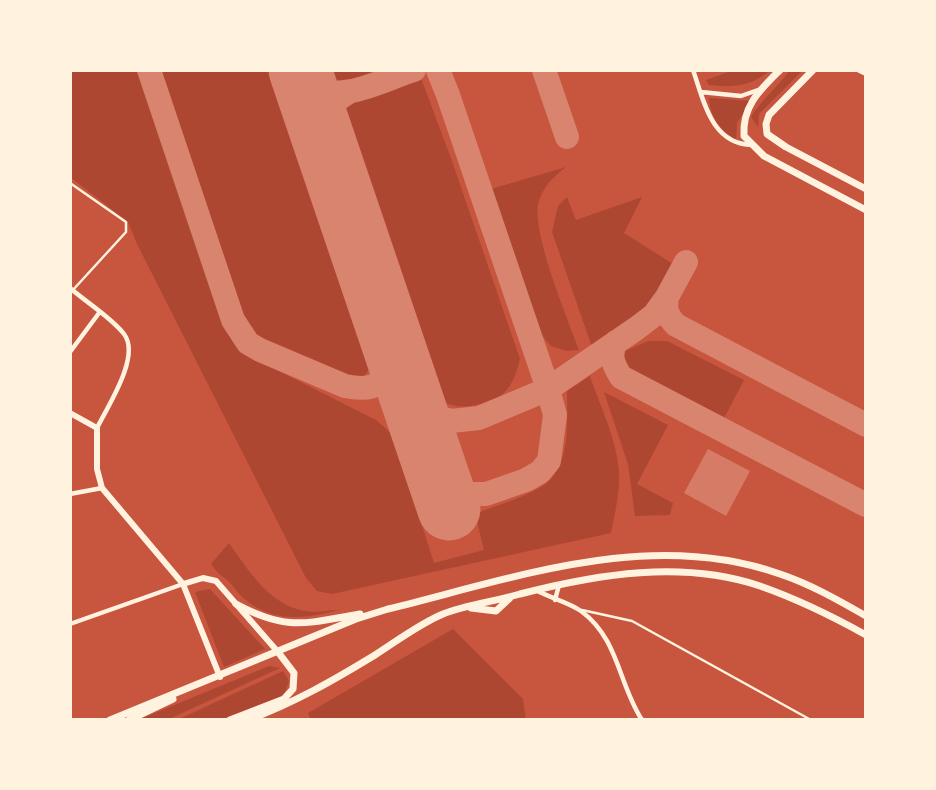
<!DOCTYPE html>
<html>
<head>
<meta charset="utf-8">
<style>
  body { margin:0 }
  #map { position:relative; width:936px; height:790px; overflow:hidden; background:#c8553d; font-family:Spectral,serif }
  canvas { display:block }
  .frame { position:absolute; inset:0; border:72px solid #fff3e0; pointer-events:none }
</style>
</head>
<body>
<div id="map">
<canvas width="936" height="790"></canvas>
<div class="frame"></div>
</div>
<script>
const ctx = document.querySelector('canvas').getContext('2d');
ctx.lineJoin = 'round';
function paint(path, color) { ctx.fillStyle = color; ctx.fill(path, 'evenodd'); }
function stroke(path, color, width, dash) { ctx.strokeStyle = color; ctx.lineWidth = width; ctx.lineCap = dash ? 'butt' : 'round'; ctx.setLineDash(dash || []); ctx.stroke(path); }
const green = new Path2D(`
  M70 70H138L225 327 234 344 251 357 376 420 393 435 434 563 484 550 475 514C496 505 521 499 541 487 572 469 567 421 567 391L590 376C600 406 617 440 619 472 620 492 615 513 611 533L332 594 317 591 306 578 137 244 128 222 70 177Z
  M159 70H274L372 358C370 374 361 383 344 380L258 338 249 330Z
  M317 70H418L452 161 520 359C517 372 513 384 503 394 500 397 493 399 488 401 459 413 437 406 422 378Z
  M734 70H770C753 86 733 88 709 85L706 80Z
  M790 70H803L759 114 758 127 751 117C762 99 778 87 790 70Z
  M709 98 751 101 737 123 736 140C720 129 710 117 709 98Z
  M566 167C553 177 542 187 538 205 533 236 567 317 579 350L567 351 551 346 534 326 491 189Z
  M567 197 576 220 642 197 624 233 673 264 646 311 632 323 592 347 552 232 558 206Z
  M648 341H667L744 380 721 424 622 371 620 360 623 352Z
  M604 392 668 425 637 484 673 503 670 515 635 516 628 464Z
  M229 543C248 570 270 606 306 611 316 613 328 610 339 610 302 619 272 624 241 596 236 591 232 584 226 579 220 575 216 571 211 564Z
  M210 589 265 649 224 667 195 592Z
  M453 629 523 699 526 720H311L308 713Z
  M269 666 280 668 167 720H138Z
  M283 671 289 681 285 692 280 697 220 720H177Z`);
const taxiway = new Path2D(`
  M149 70 233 320 248 343 260 350 345 386C378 393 389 381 395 350
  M544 70 567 137
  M301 73C304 77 308 82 312 85 338 106 386 78 414 70
  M322 137C325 113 327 105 349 92
  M667 297 686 262
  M616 342C609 356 613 364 621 377L866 505
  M409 394 434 416 451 421 479 418 548 389 637 328 654 315 667 297C665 310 667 316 676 325L866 425
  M437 475 455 491 469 494H486L526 480 540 472 549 461 555 415 548 389 448 95 438 70`);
const runway = new Path2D(`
  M300 70 449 509`);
const building = new Path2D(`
  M708 449 750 471 726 516 684 493Z`);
const service = new Path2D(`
  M70 183 126 222V232L72 291
  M582 610 632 621 811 720`);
const minor = new Path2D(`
  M693 70C704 101 711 144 752 145
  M858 70 866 74
  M701 92 741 96 761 89
  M70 288C86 302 112 318 124 334 141 356 108 406 97 428
  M70 352 99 313
  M70 494 102 488
  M536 590C550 598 568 602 581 611 619 639 618 683 642 720
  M555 600 559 585
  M70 624 183 584`);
const tertiary = new Path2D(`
  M70 413 97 428V469L102 488 183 584 220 677
  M183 584 203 578 216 581 278 652`);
const secondary = new Path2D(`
  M780 70C760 90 742 106 744 136L764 156 866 210
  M813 70 769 115 766 124 767 134 786 147 866 189
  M236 604C288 632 306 623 360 614
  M471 608 496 611 510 598
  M110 720 356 619 388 609C515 578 650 528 780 574 810 584 838 600 866 616
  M129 720 173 699
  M230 720 284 699 293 689 294 673 278 652
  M248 720C294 703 334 680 375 655 397 641 419 624 443 614 465 605 497 601 520 594 598 574 682 560 760 586 797 599 832 616 866 635`);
paint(green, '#ae4732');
stroke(taxiway, '#d8846e', 24);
stroke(runway, '#d8846e', 63);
paint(building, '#d67c66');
stroke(service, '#fff3e0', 2.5);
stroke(minor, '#fff3e0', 4.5);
stroke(tertiary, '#fff3e0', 6);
stroke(secondary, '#fff3e0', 7);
</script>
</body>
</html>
